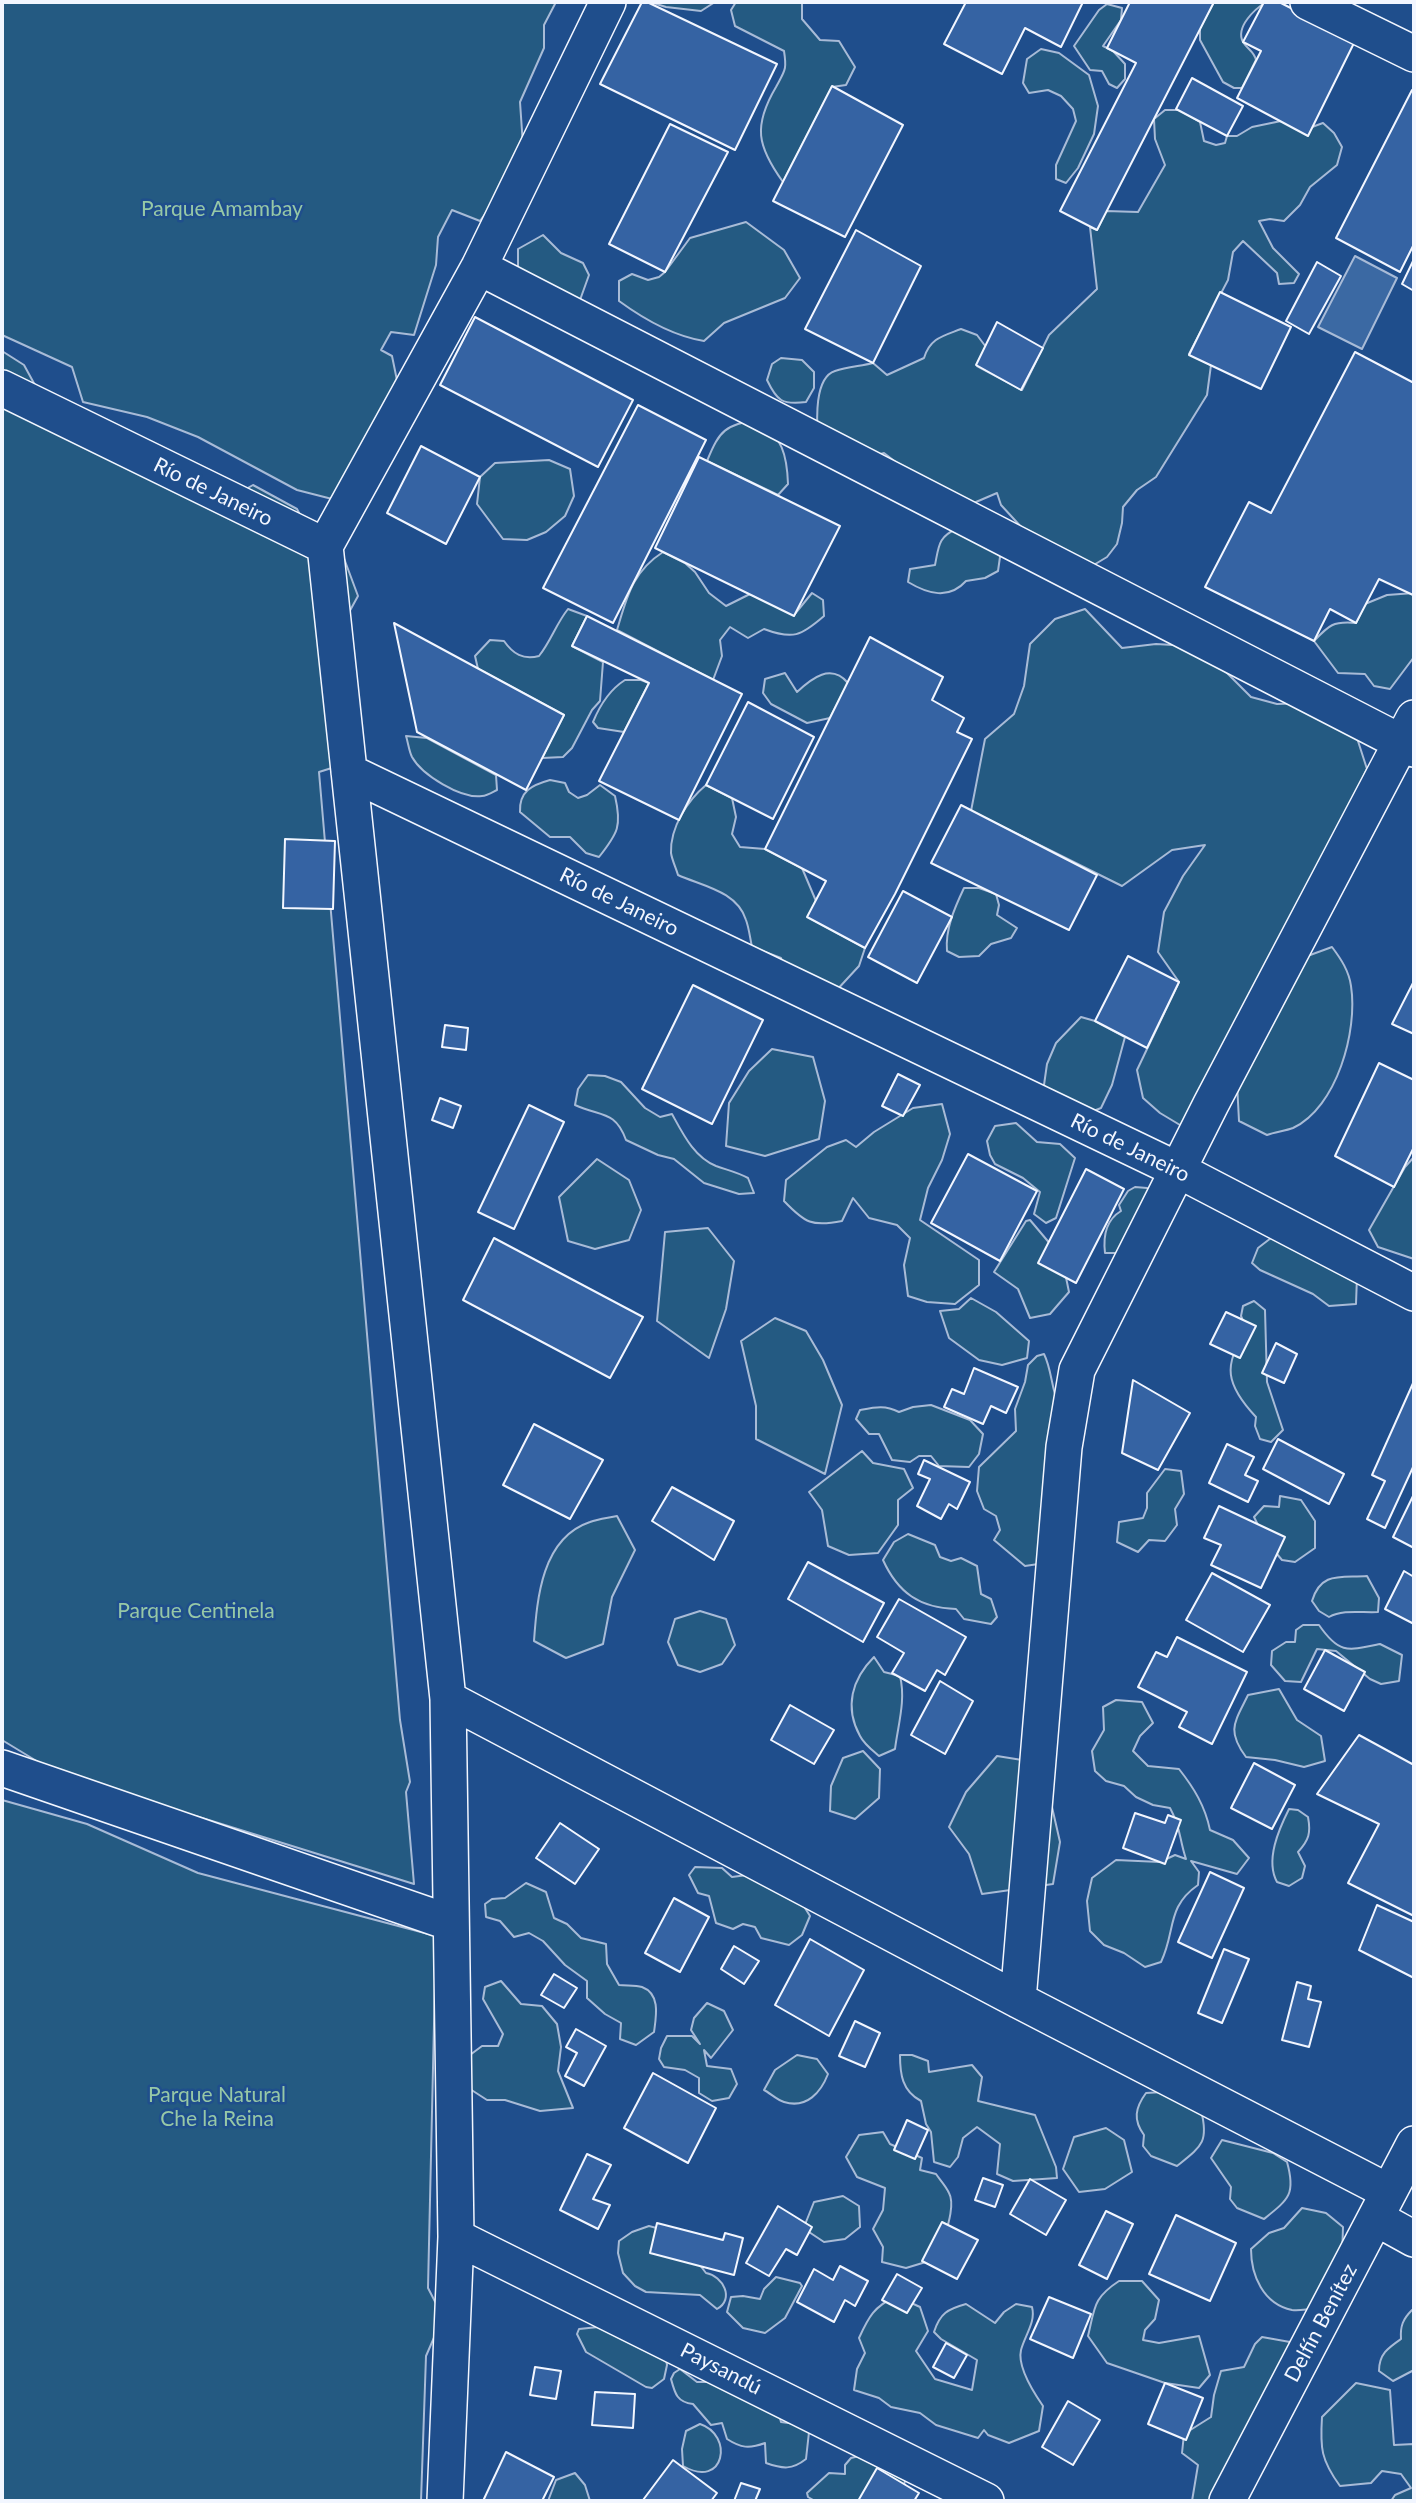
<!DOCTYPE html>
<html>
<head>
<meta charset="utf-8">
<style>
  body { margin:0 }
  #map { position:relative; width:1416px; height:2503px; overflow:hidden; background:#1f4e8c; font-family:Lato,sans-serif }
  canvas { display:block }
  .frame { position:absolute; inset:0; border:4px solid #f2f6ff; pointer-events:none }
</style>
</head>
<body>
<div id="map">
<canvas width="1416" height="2503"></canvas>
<div class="frame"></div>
</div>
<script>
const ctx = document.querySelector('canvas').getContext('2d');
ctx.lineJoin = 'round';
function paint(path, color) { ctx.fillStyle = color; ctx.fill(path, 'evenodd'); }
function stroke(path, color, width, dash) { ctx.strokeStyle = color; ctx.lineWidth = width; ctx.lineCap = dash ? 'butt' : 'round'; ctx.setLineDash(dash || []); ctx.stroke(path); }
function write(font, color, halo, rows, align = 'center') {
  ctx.font = font + ' Lato,sans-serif'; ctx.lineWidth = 5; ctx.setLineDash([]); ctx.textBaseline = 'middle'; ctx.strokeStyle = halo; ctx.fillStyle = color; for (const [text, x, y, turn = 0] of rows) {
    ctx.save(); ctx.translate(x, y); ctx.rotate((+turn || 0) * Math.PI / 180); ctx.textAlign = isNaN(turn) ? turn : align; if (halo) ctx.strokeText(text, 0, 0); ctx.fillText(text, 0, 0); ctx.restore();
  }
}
const green = new Path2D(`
  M2 2H556L544 25V48L520 102 524 160 480 221 452 210 438 237 436 265 414 335 391 332 381 350 392 356 399 390 336 500 297 490 198 437 147 417 83 402 72 367 2 335Z
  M650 2H715L701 11 666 7Z
  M736 2H802V19L820 40 839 41 855 67 846 85 832 87 783 182C757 146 753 126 776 87 785 70 787 70 784 51L735 26 731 10Z
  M1214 2H1266C1255 9 1235 27 1243 42 1248 50 1254 51 1256 60L1242 88H1234L1223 82 1200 40V28Z
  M1107 4 1122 8 1121 20 1103 46 1113 51 1125 64V79L1117 88 1109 84 1102 71 1090 70 1074 46 1099 10Z
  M1041 49 1059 53 1089 75 1098 106 1094 134 1078 168 1066 183 1056 179V165L1076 121 1073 109 1061 96 1048 90 1029 93 1023 83 1027 59Z
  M1165 110H1179L1200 122 1204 141 1216 145 1225 143 1227 136H1237L1252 127 1281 121 1312 127 1323 123 1334 133 1342 147 1337 165 1310 187 1300 205 1284 221 1270 219 1259 221 1273 248 1299 274 1294 283 1279 284 1277 273 1243 241 1233 252 1228 280 1189 354 1211 365 1207 395 1156 477 1137 490 1123 507 1122 523 1117 544 1107 557 1082 572 1046 554 1001 505 997 493 976 502 955 508 884 453 857 461 818 443C817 425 813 378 835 371 847 367 861 366 873 363L887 375 924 358C930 338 943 336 961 329L977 335 986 347 977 366 1022 390 1049 335 1097 289 1090 227 1097 230 1106 211 1138 212 1165 165 1155 139 1154 119Z
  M746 222 784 250 800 278 785 298 724 323 704 341C673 336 645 320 619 301V281L632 274 648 280 659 277 665 272 690 238Z
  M543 235 561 253 583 263 589 275 580 300 518 270V249Z
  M2 351 24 365 59 429 215 507 253 485 297 509 308 530 342 553 358 596 336 636 338 766 319 772 400 1720 410 1782 406 1792 414 1884 199 1817 171 1810 53 1771 2 1740Z
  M781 358 802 360 814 372V388L806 402C782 405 777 401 767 380L772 364Z
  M758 419C782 438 787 454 788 484L778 495 707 461C720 429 725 426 758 419Z
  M549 460 570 469 574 496 565 516 546 532 527 540 503 539 477 504 480 477 495 463Z
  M958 528 995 538 1000 557 998 571 985 578 966 581C949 600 928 594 908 582L910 569 935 565C939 545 938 537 958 528Z
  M663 552 685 563 695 572 709 593 726 606 750 594 794 615 812 593 823 600 824 616C801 636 793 640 764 629L748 638 730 627 720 640 722 656 713 680 617 630C627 597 632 572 663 552Z
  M1414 593V657L1390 689 1374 686 1365 674 1338 673 1314 641C1329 625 1333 621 1356 623L1365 604 1387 595Z
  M568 609 587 616 572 646 603 662 600 701 592 710 572 748 563 757 542 758 564 715 478 669 475 656 490 640 504 641C513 654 523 660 539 656 551 641 556 624 568 609Z
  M1085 609 1122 648 1156 644 1190 646 1227 673 1251 697 1277 704 1305 703 1357 738 1367 769 1211 1104 1180 1125 1160 1113 1143 1098 1137 1070 1179 982 1158 952 1164 912 1183 876 1205 845 1172 850 1122 886 971 811 985 739 1014 714 1024 686 1030 644 1055 619Z
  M785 673 797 692C812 678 831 663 848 683L830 718 807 723 771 704 763 693 765 679Z
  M625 680H641L649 683 624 732 598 728 593 722C600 705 609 690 625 680Z
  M406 736 427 738 496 775 497 790C493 792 487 796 482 796 461 799 422 775 412 757 409 751 408 742 406 736Z
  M550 780 565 783 569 792 578 798 587 795 600 785 615 796C622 826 618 833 599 857L586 853 570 837H550L520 812C519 791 532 785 550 780Z
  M706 785 732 798 736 817 732 834 740 847 765 849 802 868 816 901 808 917 865 948 859 966 835 992 788 976 781 958 752 947C750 938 749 928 746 920 737 891 702 886 678 875 676 868 672 860 671 853 670 827 688 800 706 785Z
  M964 888H979L996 894 999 905 997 915 1017 928 1011 938 991 944 979 956 959 957 947 951C945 929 955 907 964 888Z
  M1332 947C1341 959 1349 971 1351 986 1358 1031 1337 1107 1293 1128 1285 1131 1275 1132 1267 1135L1239 1121 1237 1083 1302 958Z
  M1081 1017 1095 1021 1125 1037 1112 1085 1101 1108 1071 1120 1052 1107 1044 1085 1047 1064 1056 1043Z
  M772 1049 813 1057 825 1101 819 1139 765 1156 726 1146 729 1103 749 1071Z
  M588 1075 605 1076 621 1082 645 1108 660 1117 672 1114C683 1134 694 1157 716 1166 727 1170 737 1172 748 1178L754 1193 739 1194 704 1183 674 1159 658 1155 626 1140C615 1110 601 1117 575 1105L578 1089Z
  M942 1104 950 1134 942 1160 928 1188 920 1220 979 1260V1285L955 1304 927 1302 908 1296 904 1265 910 1238 897 1225 869 1218 853 1198 842 1221C812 1227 805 1223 784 1201L786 1180 827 1147 846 1140 856 1147 874 1132 913 1108Z
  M1016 1123 1037 1142 1060 1144 1075 1158 1056 1218 1046 1223 1034 1214 1040 1192 1023 1178 995 1164 990 1155 987 1141 995 1126Z
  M1414 1157V1259L1378 1247 1369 1230 1405 1167Z
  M597 1159 629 1180 641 1210 629 1240 595 1249 568 1241 559 1197Z
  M1135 1187 1147 1188 1154 1193 1125 1253H1105C1103 1236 1106 1220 1121 1211L1119 1205 1128 1191Z
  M1030 1220 1062 1258 1069 1292 1050 1314 1030 1318 1018 1289 994 1272 1026 1221Z
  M708 1228 734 1261 726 1309 709 1358 657 1321 665 1232Z
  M1271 1238 1357 1276 1356 1304 1329 1306 1313 1294 1260 1270 1252 1263 1258 1248Z
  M971 1298 996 1312 1029 1341 1027 1358 1002 1365 979 1360 949 1338 940 1311 959 1309Z
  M1254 1301 1265 1310 1267 1382 1283 1430 1271 1442 1260 1439 1255 1426 1256 1417C1226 1385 1222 1365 1247 1330L1241 1316 1243 1306Z
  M775 1318 806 1331 823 1360 842 1405 825 1474 756 1439V1406L741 1341Z
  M1044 1354C1052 1370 1051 1388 1059 1406L1045 1563 1025 1566 994 1540 1000 1530 996 1516 984 1509 977 1491 979 1467 1016 1431 1015 1409 1025 1382 1028 1365 1037 1356Z
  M931 1405 970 1420 983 1434 979 1454 969 1467 939 1466 931 1456H919L910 1462 892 1460 879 1434H869L856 1419 860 1410C876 1407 885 1405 899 1412L913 1407Z
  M862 1451 873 1463 904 1469 913 1488 898 1500V1525L878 1553 849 1555 828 1546 822 1510 809 1492Z
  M1165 1469 1181 1471 1184 1494 1175 1509 1177 1525 1165 1541 1149 1540 1138 1552 1117 1542 1119 1522 1143 1518 1147 1508V1493Z
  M1280 1496 1301 1500 1315 1521V1548L1295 1562 1282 1560 1266 1541 1254 1517 1264 1506 1279 1507Z
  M617 1516 635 1550 612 1597 603 1644 566 1658 534 1641C537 1598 542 1538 590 1522 598 1519 608 1518 617 1516Z
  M908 1534 935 1545 940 1557 951 1561 961 1558 977 1566 981 1594 991 1599 997 1617 991 1624 964 1619 956 1609C920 1608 898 1593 883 1560L894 1542Z
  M1367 1576 1379 1598 1378 1612C1362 1613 1343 1609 1329 1617L1319 1611 1312 1601C1321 1571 1341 1578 1367 1576Z
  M700 1611 726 1619 735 1645 722 1664 700 1672 678 1665 668 1642 675 1619Z
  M1303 1625H1319C1339 1654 1347 1651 1380 1644L1402 1655 1399 1681 1381 1684 1370 1679 1336 1651 1317 1649 1301 1682 1285 1681 1271 1665 1272 1651 1286 1642H1295L1296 1630Z
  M874 1657 884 1672 900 1676C906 1700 898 1725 895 1749L879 1756C872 1750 864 1744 860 1736 844 1707 852 1679 874 1657Z
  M1279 1689 1297 1720 1321 1736 1325 1761 1304 1767 1275 1760 1246 1757C1226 1730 1235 1722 1248 1695Z
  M1116 1700 1142 1702 1153 1723 1140 1736 1133 1751 1148 1766 1179 1769C1194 1788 1205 1806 1210 1830L1233 1840 1249 1858 1237 1874 1191 1861 1199 1872 1198 1885C1166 1907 1176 1931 1161 1962L1145 1967 1124 1953 1104 1945 1090 1931 1087 1901 1092 1878 1116 1860 1160 1862 1175 1855 1186 1859C1179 1838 1181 1828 1170 1808L1153 1805 1136 1797 1124 1786 1106 1781 1095 1771 1092 1751 1104 1730 1103 1707Z
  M863 1751 880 1769 879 1798 855 1819 830 1811 831 1786 843 1758Z
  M997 1756 1022 1760 1049 1794 1060 1842 1053 1884 982 1894 969 1854 949 1827 966 1792Z
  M2 1800 87 1824 198 1873 436 1936 428 2288 443 2317 426 2356 421 2501H2Z
  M1289 1809 1298 1810 1308 1817C1311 1833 1309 1840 1298 1852L1305 1866 1302 1878 1289 1886 1277 1882C1265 1860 1279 1829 1289 1809Z
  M695 1867 722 1868 732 1877 747 1875 800 1900 810 1916 802 1935 789 1945 761 1938 755 1927 743 1924 733 1929 716 1923 709 1896 698 1893 689 1875Z
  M526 1883 546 1892 554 1918 567 1924 581 1938 606 1944 607 1964 619 1985C626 1986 635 1985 642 1987 661 1994 656 2017 654 2032L636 2045 620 2039 621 2023 605 2014 587 1998V1981L565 1965 543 1941 529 1933 514 1937 500 1921 486 1917 485 1904 492 1899 505 1898Z
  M501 1981 521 2004 542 2006 557 2024 561 2047 558 2071 573 2108 540 2111 505 2100H487L470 2089 466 2058 482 2046H498L503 2034 483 1999 485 1987Z
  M707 2003 724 2011 733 2030 711 2058 704 2050 707 2066 731 2069 737 2084 729 2098 712 2101 699 2093V2078L685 2070 664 2067 659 2059 661 2048 667 2036H692L700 2044 691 2030 694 2018Z
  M797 2055 817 2059 828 2074C821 2092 807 2109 784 2102 777 2100 770 2093 764 2090L775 2070Z
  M900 2055H912L928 2061 929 2072 972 2065 982 2077 978 2101 1035 2115 1056 2167 1057 2178 1013 2181 997 2174 1000 2144 977 2127 963 2138 958 2157 950 2167 934 2162 931 2132 926 2124 921 2101C902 2091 900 2074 900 2055Z
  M1163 2092 1201 2110C1209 2142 1202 2146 1177 2166L1151 2156 1143 2146 1144 2135C1133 2120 1135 2108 1146 2093Z
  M1106 2128 1124 2140 1132 2172 1105 2189 1079 2192 1063 2169 1074 2137Z
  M883 2132 890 2144 922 2158 920 2170 936 2174C940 2180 946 2186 949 2193 957 2207 942 2241 939 2258L906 2268 882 2262 883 2247 873 2229 883 2210 885 2188 857 2177 846 2157 859 2135Z
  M1222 2140 1273 2153 1287 2162C1296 2194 1289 2199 1264 2219L1237 2208 1230 2199 1231 2187 1211 2158Z
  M843 2196 859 2206 860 2227 845 2239 824 2242 806 2230V2222L814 2202Z
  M1302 2208 1326 2213 1343 2227 1342 2258 1315 2309C1308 2309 1299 2311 1292 2310 1263 2304 1251 2275 1251 2249L1269 2233 1284 2228Z
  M649 2226C673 2230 692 2254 706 2273 723 2276 735 2299 717 2309L700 2295 646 2292 635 2286 623 2273 618 2253 619 2241 632 2232Z
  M776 2277 800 2283 802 2286 785 2318 765 2333 743 2328 727 2312 731 2297 743 2296 760 2299 764 2289Z
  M1119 2281H1142L1159 2300 1155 2319 1145 2330 1143 2340 1159 2343 1199 2336 1210 2375 1199 2388 1165 2383 1107 2363 1088 2336C1095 2307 1093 2298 1119 2281Z
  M896 2296 920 2307 928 2331 916 2351 935 2379 972 2390 977 2360 941 2339 934 2332C940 2313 948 2309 966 2304L995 2323 1004 2312 1016 2304 1032 2307C1036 2322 1025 2335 1021 2350 1017 2367 1034 2393 1043 2406L1039 2431 1009 2443 988 2435 984 2430 978 2438 936 2425 920 2413 891 2407 879 2398 854 2390 857 2369 865 2353 859 2338C869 2316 874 2307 896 2296Z
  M1412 2310H1414V2370L1393 2381 1379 2371C1379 2354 1388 2348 1401 2339 1400 2326 1403 2319 1412 2310Z
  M608 2326 664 2347 667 2365 664 2379 652 2388 646 2387 586 2352 577 2334 579 2329Z
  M1262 2337 1290 2342 1289 2362 1229 2501H1192L1198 2465 1182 2453 1184 2434 1211 2417 1214 2395 1221 2371 1244 2367 1255 2344Z
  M680 2369 697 2382H717L775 2399 781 2422 796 2424 809 2432 806 2459C792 2470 783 2469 766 2463L765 2443C749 2449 741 2448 727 2439L722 2423 711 2425 693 2404C677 2402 675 2394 671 2379L674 2373Z
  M1356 2383 1390 2390 1394 2445 1414 2444V2501H1391L1395 2495 1411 2488 1401 2474 1382 2471 1371 2483 1340 2486C1321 2460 1320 2448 1322 2417Z
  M700 2424C734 2435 725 2490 683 2466L682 2449 686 2431Z
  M867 2454 899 2468 905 2481 901 2496 879 2501H815L808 2497 807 2493 829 2473 845 2474V2465L851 2458Z
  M575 2473 585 2485 590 2501H548L556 2480Z`);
const water = new Path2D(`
  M1355 256 1397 278 1362 349 1318 327Z`);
const building = new Path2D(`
  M642 2H647L777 64 735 150 600 84Z
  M966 2H1083L1061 47 1025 28 1002 74 944 44Z
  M1130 2H1214L1097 230 1060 211 1136 63 1107 48Z
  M1264 2H1279L1355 41 1308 136 1237 98 1261 51 1243 42Z
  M1192 78 1243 106 1227 136 1176 109Z
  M832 86 903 125 845 237 773 201Z
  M1412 90 1414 91V244L1400 272 1336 238Z
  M670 124 728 152 665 272 609 244Z
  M856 230 921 266 873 363 805 329Z
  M1414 259V291L1402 284Z
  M1317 262 1341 276 1309 334 1286 321Z
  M1220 292 1291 327 1261 389 1189 355Z
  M475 317 633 400 598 467 440 385Z
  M997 322 1043 348 1021 390 976 365Z
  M1355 352 1414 383V592L1413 595 1379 579 1356 623 1330 609 1314 641 1205 587 1249 502 1271 513Z
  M638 405 706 440 613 623 543 588Z
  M421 446 480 477 446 544 387 513Z
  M699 457 840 526 794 616 655 548Z
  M587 616 742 694 679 820 599 781 649 683 572 646Z
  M394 623 564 715 526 790 417 732Z
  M870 637 943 677 932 700 964 718 957 732 972 739 895 894 865 948 807 917 826 881 765 849Z
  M748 702 814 737 773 819 706 785Z
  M961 805 1097 875 1069 930 931 863Z
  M285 839 335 841 333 909 283 908Z
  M903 891 952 917 917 983 868 957Z
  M1128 956 1179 982 1147 1048 1095 1021Z
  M1414 981V1034L1392 1024Z
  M693 985 763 1020 712 1124 642 1089Z
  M445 1025 468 1028 466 1050 442 1047Z
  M1379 1063 1414 1080V1147L1394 1187 1335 1156Z
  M898 1074 920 1085 903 1116 882 1106Z
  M440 1098 461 1106 453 1128 432 1120Z
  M529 1105 564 1122 514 1229 478 1212Z
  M968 1154 1037 1191 1000 1261 931 1223Z
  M1086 1169 1124 1189 1076 1283 1038 1263Z
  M494 1238 643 1317 610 1378 463 1300Z
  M1226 1312 1256 1326 1240 1358 1210 1344Z
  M1276 1343 1297 1354 1284 1383 1262 1373Z
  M974 1368 1018 1387 1006 1413 991 1406 983 1424 944 1407 952 1389 964 1394Z
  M1133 1380 1190 1413 1158 1470 1122 1453Z
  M1414 1381V1465L1385 1528 1367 1519 1385 1481 1372 1475Z
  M534 1424 603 1460 570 1519 503 1485Z
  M1278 1439 1344 1474 1329 1504 1263 1469Z
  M1227 1444 1254 1457 1245 1475 1258 1481 1248 1502 1209 1483Z
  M924 1460 970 1482 957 1509 949 1504 941 1519 917 1506 930 1479 918 1474Z
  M672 1487 734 1521 714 1560 652 1521Z
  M1414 1494V1548L1393 1537Z
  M1219 1506 1285 1537 1261 1588 1211 1565 1221 1545 1204 1538Z
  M808 1562 884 1603 863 1642 788 1599Z
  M1404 1571 1414 1577V1624L1385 1609Z
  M1212 1573 1270 1605 1243 1652 1186 1620Z
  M899 1599 966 1637 945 1675 937 1670 925 1691 892 1673 904 1653 877 1637Z
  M1177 1637 1247 1672 1212 1744 1179 1727 1187 1712 1138 1687 1156 1652 1167 1657Z
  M1325 1650 1365 1672 1344 1711 1304 1689Z
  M940 1681 973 1701 945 1754 911 1735Z
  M790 1705 834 1730 814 1764 771 1740Z
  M1359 1735 1414 1765V1916L1348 1883 1379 1824 1317 1794Z
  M1254 1763 1295 1785 1272 1829 1231 1808Z
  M1135 1813 1165 1823 1168 1815 1181 1820 1165 1864 1123 1848Z
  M560 1823 599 1849 575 1884 536 1858Z
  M1210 1872 1244 1888 1212 1958 1178 1942Z
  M674 1898 709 1917 680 1972 645 1953Z
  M1377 1905 1414 1922V1978L1359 1950Z
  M810 1939 864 1970 829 2036 775 2005Z
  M734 1946 759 1961 744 1984 721 1969Z
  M1224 1949 1249 1959 1222 2023 1198 2013Z
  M554 1974 577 1988 564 2008 541 1995Z
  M1297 1982 1311 1986 1308 1999 1321 2002 1309 2047 1282 2040Z
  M855 2021 880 2033 865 2067 839 2056Z
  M576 2029 606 2046 584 2086 565 2076 577 2053 566 2047Z
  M653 2073 716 2108 688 2163 624 2128Z
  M907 2120 928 2130 915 2159 894 2150Z
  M587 2154 611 2165 593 2199 610 2205 598 2229 560 2210Z
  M983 2178 1003 2185 995 2207 975 2200Z
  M1030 2179 1066 2200 1046 2235 1010 2214Z
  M778 2206 812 2227 797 2255 786 2249 769 2276 746 2263Z
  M1106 2211 1133 2224 1107 2279 1079 2265Z
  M1176 2215 1236 2243 1210 2301 1149 2274Z
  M942 2222 978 2240 957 2279 922 2261Z
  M657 2223 723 2240 725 2233 743 2238 734 2275 650 2253Z
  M840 2266 868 2281 855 2306 845 2300 834 2322 797 2302 814 2269 833 2280Z
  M897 2274 922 2288 907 2313 882 2300Z
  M1049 2297 1091 2314 1073 2358 1030 2339Z
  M946 2343 967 2355 954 2378 933 2367Z
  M535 2367 561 2371 556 2399 530 2395Z
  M1165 2383 1203 2398 1186 2440 1148 2424Z
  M595 2392 635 2394 633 2428 592 2425Z
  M1068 2401 1100 2420 1073 2465 1042 2447Z
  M506 2452 554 2477 542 2501H483Z
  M673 2460 717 2493 711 2501 643 2500Z
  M877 2468 919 2493 914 2501H858Z
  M741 2483 760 2489 755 2501H734Z`);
const minor = new Path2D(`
  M1308 2 1414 54
  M479 267 1414 749
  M2 388 325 546
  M325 546 448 1699 456 2237 445 2501
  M325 546 479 267 608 2
  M349 772 1178 1170 1414 1293
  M448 1699 1018 2000 1389 2192
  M2 1768 451 1923
  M1018 2000 1064 1447 1077 1370 1211 1104 1414 718
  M1376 2218 1414 2239
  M456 2237 986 2501
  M1227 2501 1414 2144`);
const parkNames = [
  ["Parque Amambay",222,209],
  ["Parque Centinela",196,1611],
  ["Parque Natural",217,2095],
  ["Che la Reina",217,2119]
];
const streetNames = [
  ["Río de Janeiro",213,492,26],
  ["Río de Janeiro",619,902,26],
  ["Río de Janeiro",1130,1148,26],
  ["Delfín Benítez",1321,2323,-62],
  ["Paysandú",721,2369,27]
];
paint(green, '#245a82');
stroke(green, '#a8bbd7', 2);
paint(water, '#3b69a3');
stroke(water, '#a8bbd7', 2);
paint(building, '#3563a3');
stroke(building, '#f2f6ff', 2);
stroke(minor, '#f2f6ff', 38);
stroke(minor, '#1f4e8c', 35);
write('21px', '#97c8a6', '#1f4e8c', parkNames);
write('21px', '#f2f6ff', '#1f4e8c', streetNames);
</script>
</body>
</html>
